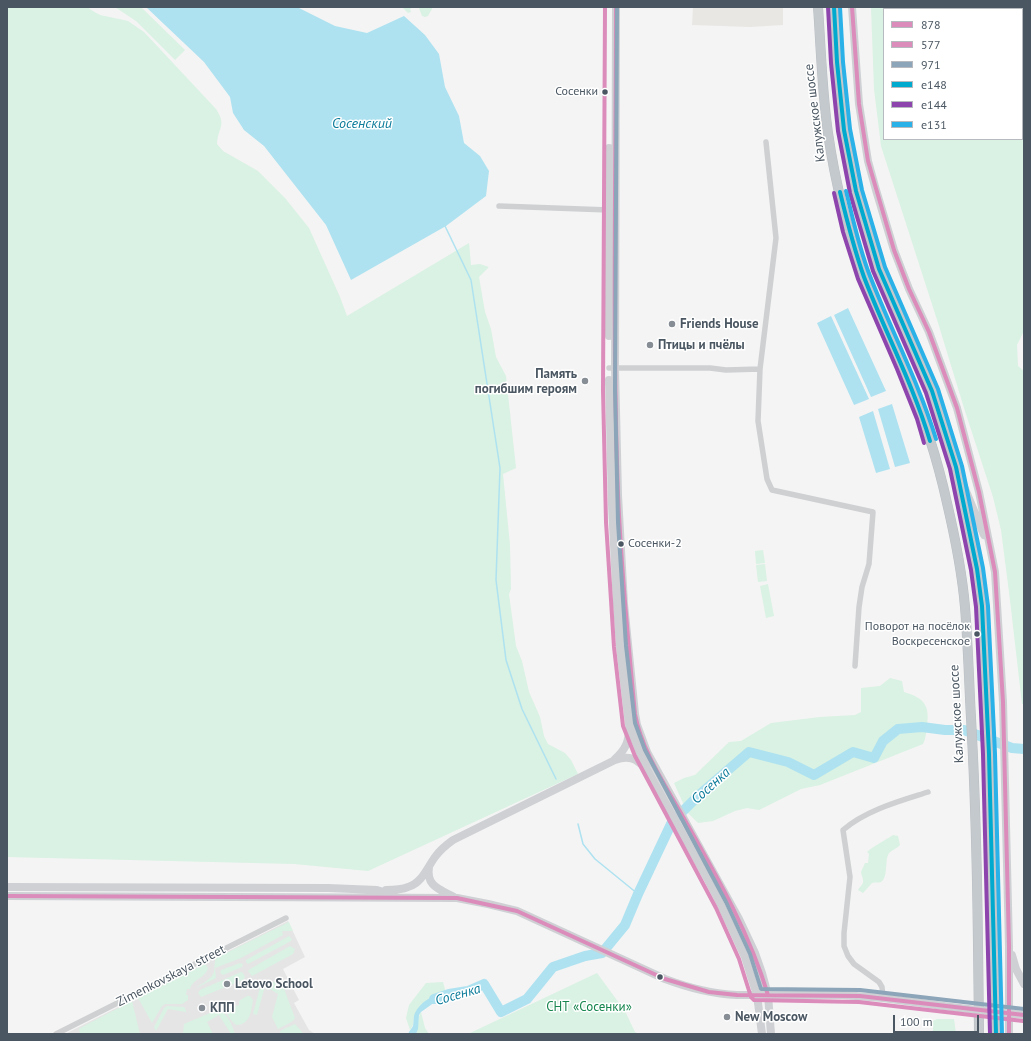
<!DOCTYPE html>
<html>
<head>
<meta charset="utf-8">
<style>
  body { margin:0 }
  #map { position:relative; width:1031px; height:1041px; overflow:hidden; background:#f4f4f4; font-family:"PT Sans",sans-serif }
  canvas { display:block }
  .frame { position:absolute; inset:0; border:8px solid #4a5661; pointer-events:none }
  .legend { position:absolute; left:883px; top:8px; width:140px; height:132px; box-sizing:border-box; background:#fff; border:1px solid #b7bbc0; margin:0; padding:5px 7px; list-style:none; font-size:12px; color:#4a5661 }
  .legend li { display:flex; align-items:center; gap:8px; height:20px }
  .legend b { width:20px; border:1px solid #b7bbc0 }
  .scale { position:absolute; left:893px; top:1015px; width:86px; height:18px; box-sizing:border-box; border:2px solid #4a5661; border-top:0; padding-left:5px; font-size:12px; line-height:14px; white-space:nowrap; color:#4a5661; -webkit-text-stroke:3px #fff; paint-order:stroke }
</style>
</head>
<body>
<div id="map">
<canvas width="1031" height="1041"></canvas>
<div class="frame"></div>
<ul class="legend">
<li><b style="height:5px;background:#db8cbb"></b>878</li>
<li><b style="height:5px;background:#db8cbb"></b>577</li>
<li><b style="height:5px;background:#8ca5b8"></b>971</li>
<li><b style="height:5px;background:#00a9ce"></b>е148</li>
<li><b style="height:5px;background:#8e44ad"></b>е144</li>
<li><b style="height:5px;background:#29b1e8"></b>е131</li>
</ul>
<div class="scale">100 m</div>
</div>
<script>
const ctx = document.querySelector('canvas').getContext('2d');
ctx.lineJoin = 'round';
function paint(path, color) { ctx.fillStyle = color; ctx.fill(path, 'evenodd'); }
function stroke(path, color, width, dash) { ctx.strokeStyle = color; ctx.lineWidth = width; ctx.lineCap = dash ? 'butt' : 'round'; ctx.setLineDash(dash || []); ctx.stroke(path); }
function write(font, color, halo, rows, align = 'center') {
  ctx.font = font + ' "PT Sans",sans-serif'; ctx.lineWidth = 3; ctx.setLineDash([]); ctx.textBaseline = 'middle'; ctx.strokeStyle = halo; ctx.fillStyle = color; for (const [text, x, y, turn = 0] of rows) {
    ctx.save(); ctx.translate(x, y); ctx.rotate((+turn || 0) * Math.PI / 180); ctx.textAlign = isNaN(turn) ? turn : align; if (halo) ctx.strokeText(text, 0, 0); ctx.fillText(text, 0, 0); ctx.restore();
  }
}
const commercial = new Path2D(`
  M693 7H783V25L750 27 692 25Z`);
const education = new Path2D(`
  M288 921 305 957 283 969 299 1000 294 1003 309 1030 315 1034H65Z`);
const green = new Path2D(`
  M7 7H88L91 10 100 15 128 21 144 32 216 109C227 126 218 127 217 144L223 151 258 171 285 198 309 228 340 297 347 316 469 243 471 265 480 264 489 267 479 277 485 312 491 329 496 357 506 376 516 468 503 474 510 545 511 589 509 594 516 646 522 661 529 692 540 717 544 736 548 744 565 753 571 760 578 774 368 871 294 864 7 857Z
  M115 7H141L185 50 175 60 136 21Z
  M403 7H433L428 16 425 17 422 16 419 8 413 7 410 9 411 12 408 13 403 8Z
  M871 7H1024V331L1017 345 1018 366 1024 371V704H1022L1010 600 1001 530 993 497 964 408 939 326 881 146 874 89ZM884 9H1022V139H884Z
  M763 550 765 563 756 564 755 551Z
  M765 564 767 581 758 582 756 565Z
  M768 584 774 616 766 618 760 586Z
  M890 678 902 681 904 692C924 698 930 705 927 726 926 732 926 738 923 744L820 785 801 789 759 810 747 808 735 811 713 821 698 823 687 812 674 783 684 778 695 775 729 742 741 741 771 723 820 717 855 715 861 712V688L880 686Z
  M893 835 898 836 900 845C897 849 890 850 888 855 885 861 888 878 881 882 878 883 875 882 872 883L863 893 858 890C859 887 864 885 863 880 863 877 861 875 861 872L865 863H868L869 854 867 852C875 845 884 841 893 835Z
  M289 922 293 931H282L283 935 241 958 215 968 216 978 196 988C201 984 212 979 214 972 215 967 214 963 216 958Z
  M289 936 292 939 291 941 248 964 246 962V960Z
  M290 946 295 949 293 954 254 975 252 976 248 971 250 969Z
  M240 963 243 964 242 967 223 975 220 973 221 970Z
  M205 964 208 968C206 978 192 979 190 989H187L186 995H188V1000L182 1004H165L162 1006 152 1023 138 998Z
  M241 972 243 973 245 977 243 980 201 997 198 993 200 990Z
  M597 973 625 1011 635 1032 639 1034H468Z
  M273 982 279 983 283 986 295 1018 293 1021 278 1029 272 1017 278 994 265 986 257 1015 253 1014 260 987 263 985Z
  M443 982 446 993 439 994 414 1016 413 1025 410 1030 406 1018 409 1005 426 983Z
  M247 996H250L253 1000C251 1012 250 1025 236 1025 229 1019 221 1008 233 1004L237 1006 239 1005V1001Z
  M132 1001 140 1034H80L79 1029 82 1027Z
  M167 1006 184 1007 186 1010V1012L168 1009 156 1031 154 1027 164 1008Z
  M217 1010C226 1010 233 1026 235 1034H231L219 1015 207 1022 213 1034H183L184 1024Z
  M421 1012 425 1028 429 1034H416C419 1027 417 1018 421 1012Z
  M937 1019H954L956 1034H933V1021Z
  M295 1024 304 1034H281L280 1031Z`);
const water = new Path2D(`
  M146 7H297L335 26 367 33 404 16 425 35 439 54 445 87 459 116 464 143 480 156 489 171 486 196 446 226 351 280 326 225 264 146 244 130 233 113 230 97 204 62Z
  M848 308 886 391 871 397 834 315Z
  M831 316 869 399 854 405 817 323Z
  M892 404 910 463 895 467 878 409Z
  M873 411 890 469 876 473 859 417Z
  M446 993 450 999 435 1002 421 1012 419 1015 418 1029 416 1034H408C409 1031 412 1028 413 1026 414 1022 413 1017 415 1013 420 1002 434 994 446 993Z`);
const stream = new Path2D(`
  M445 226 471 280 500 468 496 580 506 660 522 709 556 779
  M578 824 583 844 595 859 638 894`);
const river = new Path2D(`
  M434 999 449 994 468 991 484 984 501 1012 527 999 553 967 585 956 602 953 625 925 638 894 672 822 699 795 749 752 788 762 814 775 853 752 874 758 883 741 898 729 922 727 945 730H964L1012 748 1024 749`);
const minor = new Path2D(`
  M766 142 776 238 760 369 758 421 767 479 772 490 873 512 869 564 862 587 859 607 855 666
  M499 206 609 210
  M609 368H710L726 370 760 369
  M883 998 882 987 879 982 854 964 848 956 844 946V933L850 877 843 830C866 810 900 801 928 792
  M56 1034 286 918`);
const secondary = new Path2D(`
  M616 7 615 368 618 495 624 604 635 714 637 725 647 752 739 919 755 953 762 973 768 995 771 1034
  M852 7 859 104 868 161 876 190 894 250 909 289 929 332 957 408 979 492 995 572 1003 702 1009 946V1034
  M609 336V148
  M609 380 612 505 617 605 620 646 629 725 640 753 648 771 707 878 721 905 745 957 757 995 762 1034
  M961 479 984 535
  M615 759C625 750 629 742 629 729
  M429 867C426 886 439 889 454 897
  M7 887 328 888 377 890 394 895
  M386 890C393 890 401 890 408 887 422 883 427 868 435 857 440 850 446 845 453 840L615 760C628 755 636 758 645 768
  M7 896 457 898 488 904 517 911 665 979C689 988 711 994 737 995H842L883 998 959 1008
  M1012 955 1016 969 1024 984`);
const trunk = new Path2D(`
  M818 7C821 49 822 92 828 133 835 182 847 230 864 276 875 308 891 337 904 368 922 412 937 457 947 503 955 537 962 572 965 607 968 644 969 681 971 718 977 823 978 929 979 1034
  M834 7 837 62 844 130 856 191 879 269 932 391 956 467 977 569 982 606 989 754 996 1034`);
const secondaryBridge = new Path2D(`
  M959 1008 1024 1015`);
const bus1 = new Path2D(`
  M616 7C616 169 612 332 618 494 621 568 628 641 635 714 642 751 664 783 682 815 715 873 749 931 768 995
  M852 7 859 104 868 161 894 250 909 289 929 332 957 408 979 492 995 572 1003 702 1009 946V1034
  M7 896 457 898 517 911 665 979 709 992 737 995 860 996 1024 1015`);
const bus2 = new Path2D(`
  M605 7 603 390 606 522 614 647 623 726 635 756 716 908 739 959 751 997 754 1000 859 1002 1023 1021`);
const bus3 = new Path2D(`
  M617 7 615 390 618 522 626 646 635 723 645 750 726 902 750 954 761 989 860 990 1024 1009`);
const bus4 = new Path2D(`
  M834 7 837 62 844 130 856 191 879 269 932 391 956 467 977 569 982 606 989 754 996 1034
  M840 192C847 221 854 249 864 277 885 332 913 384 930 441`);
const bus5 = new Path2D(`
  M828 7 831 63 838 131 850 193 873 271 926 393 950 469 971 570 976 607 983 754 990 1034
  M834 193 843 232 858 279 897 369 917 419 924 443`);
const bus6 = new Path2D(`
  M840 7 843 62 850 129 862 190 885 267 938 389 962 466 983 568 988 606 995 754 1002 1034
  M846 191C853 219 859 248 870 276 891 330 919 383 936 439`);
const markers = [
  [605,92,3.5,"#4a5661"],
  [672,324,4,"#868d94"],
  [650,345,4,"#868d94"],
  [585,381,4,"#868d94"],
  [621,544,3.5,"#4a5661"],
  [977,634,3.5,"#4a5661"],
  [660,977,3.5,"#4a5661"],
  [227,984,4,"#868d94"],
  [202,1008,4,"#868d94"],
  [727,1017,4,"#868d94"]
];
const busNames = [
  ["Сосенки",598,92],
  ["Сосенки-2",628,544,"left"],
  ["Поворот на посёлок",970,627],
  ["Воскресенское",970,642]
];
const streetNames = [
  ["Калужское шоссе",815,113,-97],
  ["Калужское шоссе",957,714,-93],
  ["Zimenkovskaya street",171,976,-27]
];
const poiNames = [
  ["Friends House",680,324],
  ["Птицы и пчёлы",658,345],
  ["Память",577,374,"right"],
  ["погибшим героям",577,389,"right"],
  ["Letovo School",235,984],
  ["КПП",210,1008],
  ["New Moscow",735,1017]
];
const parkNames = [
  ["СНТ «Сосенки»",589,1007]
];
const waterNames = [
  ["Сосенский",362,124],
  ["Сосенка",711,786,-42],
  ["Сосенка",458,995,-16]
];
paint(commercial, '#e8e7e3');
paint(education, '#e6e5e6');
paint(green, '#d9f2e3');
paint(water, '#aee2f0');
stroke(stream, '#aee2f0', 1.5);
stroke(river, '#aee2f0', 10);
stroke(trunk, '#b9bec3', 10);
stroke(minor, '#ced0d2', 5.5);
stroke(secondary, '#ced0d4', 8);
stroke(trunk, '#c4c9cd', 9);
stroke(secondaryBridge, '#ced0d4', 8);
stroke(bus1, '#db8cbb', 4);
stroke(bus2, '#db8cbb', 4);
stroke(bus3, '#8ca5b8', 4);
stroke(bus4, '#00a9ce', 4);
stroke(bus5, '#8e44ad', 4);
stroke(bus6, '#29b1e8', 4);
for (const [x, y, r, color] of markers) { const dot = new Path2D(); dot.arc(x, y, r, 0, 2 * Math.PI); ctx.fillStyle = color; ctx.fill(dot); stroke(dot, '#fff', 1.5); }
write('12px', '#4a5661', '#fff', busNames, 'right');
write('13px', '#4a5661', '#fff', streetNames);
write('bold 13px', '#4a5661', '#fff', poiNames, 'left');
write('13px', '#17864f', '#fff', parkNames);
write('italic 14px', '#0c7c9b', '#fff', waterNames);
</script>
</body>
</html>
